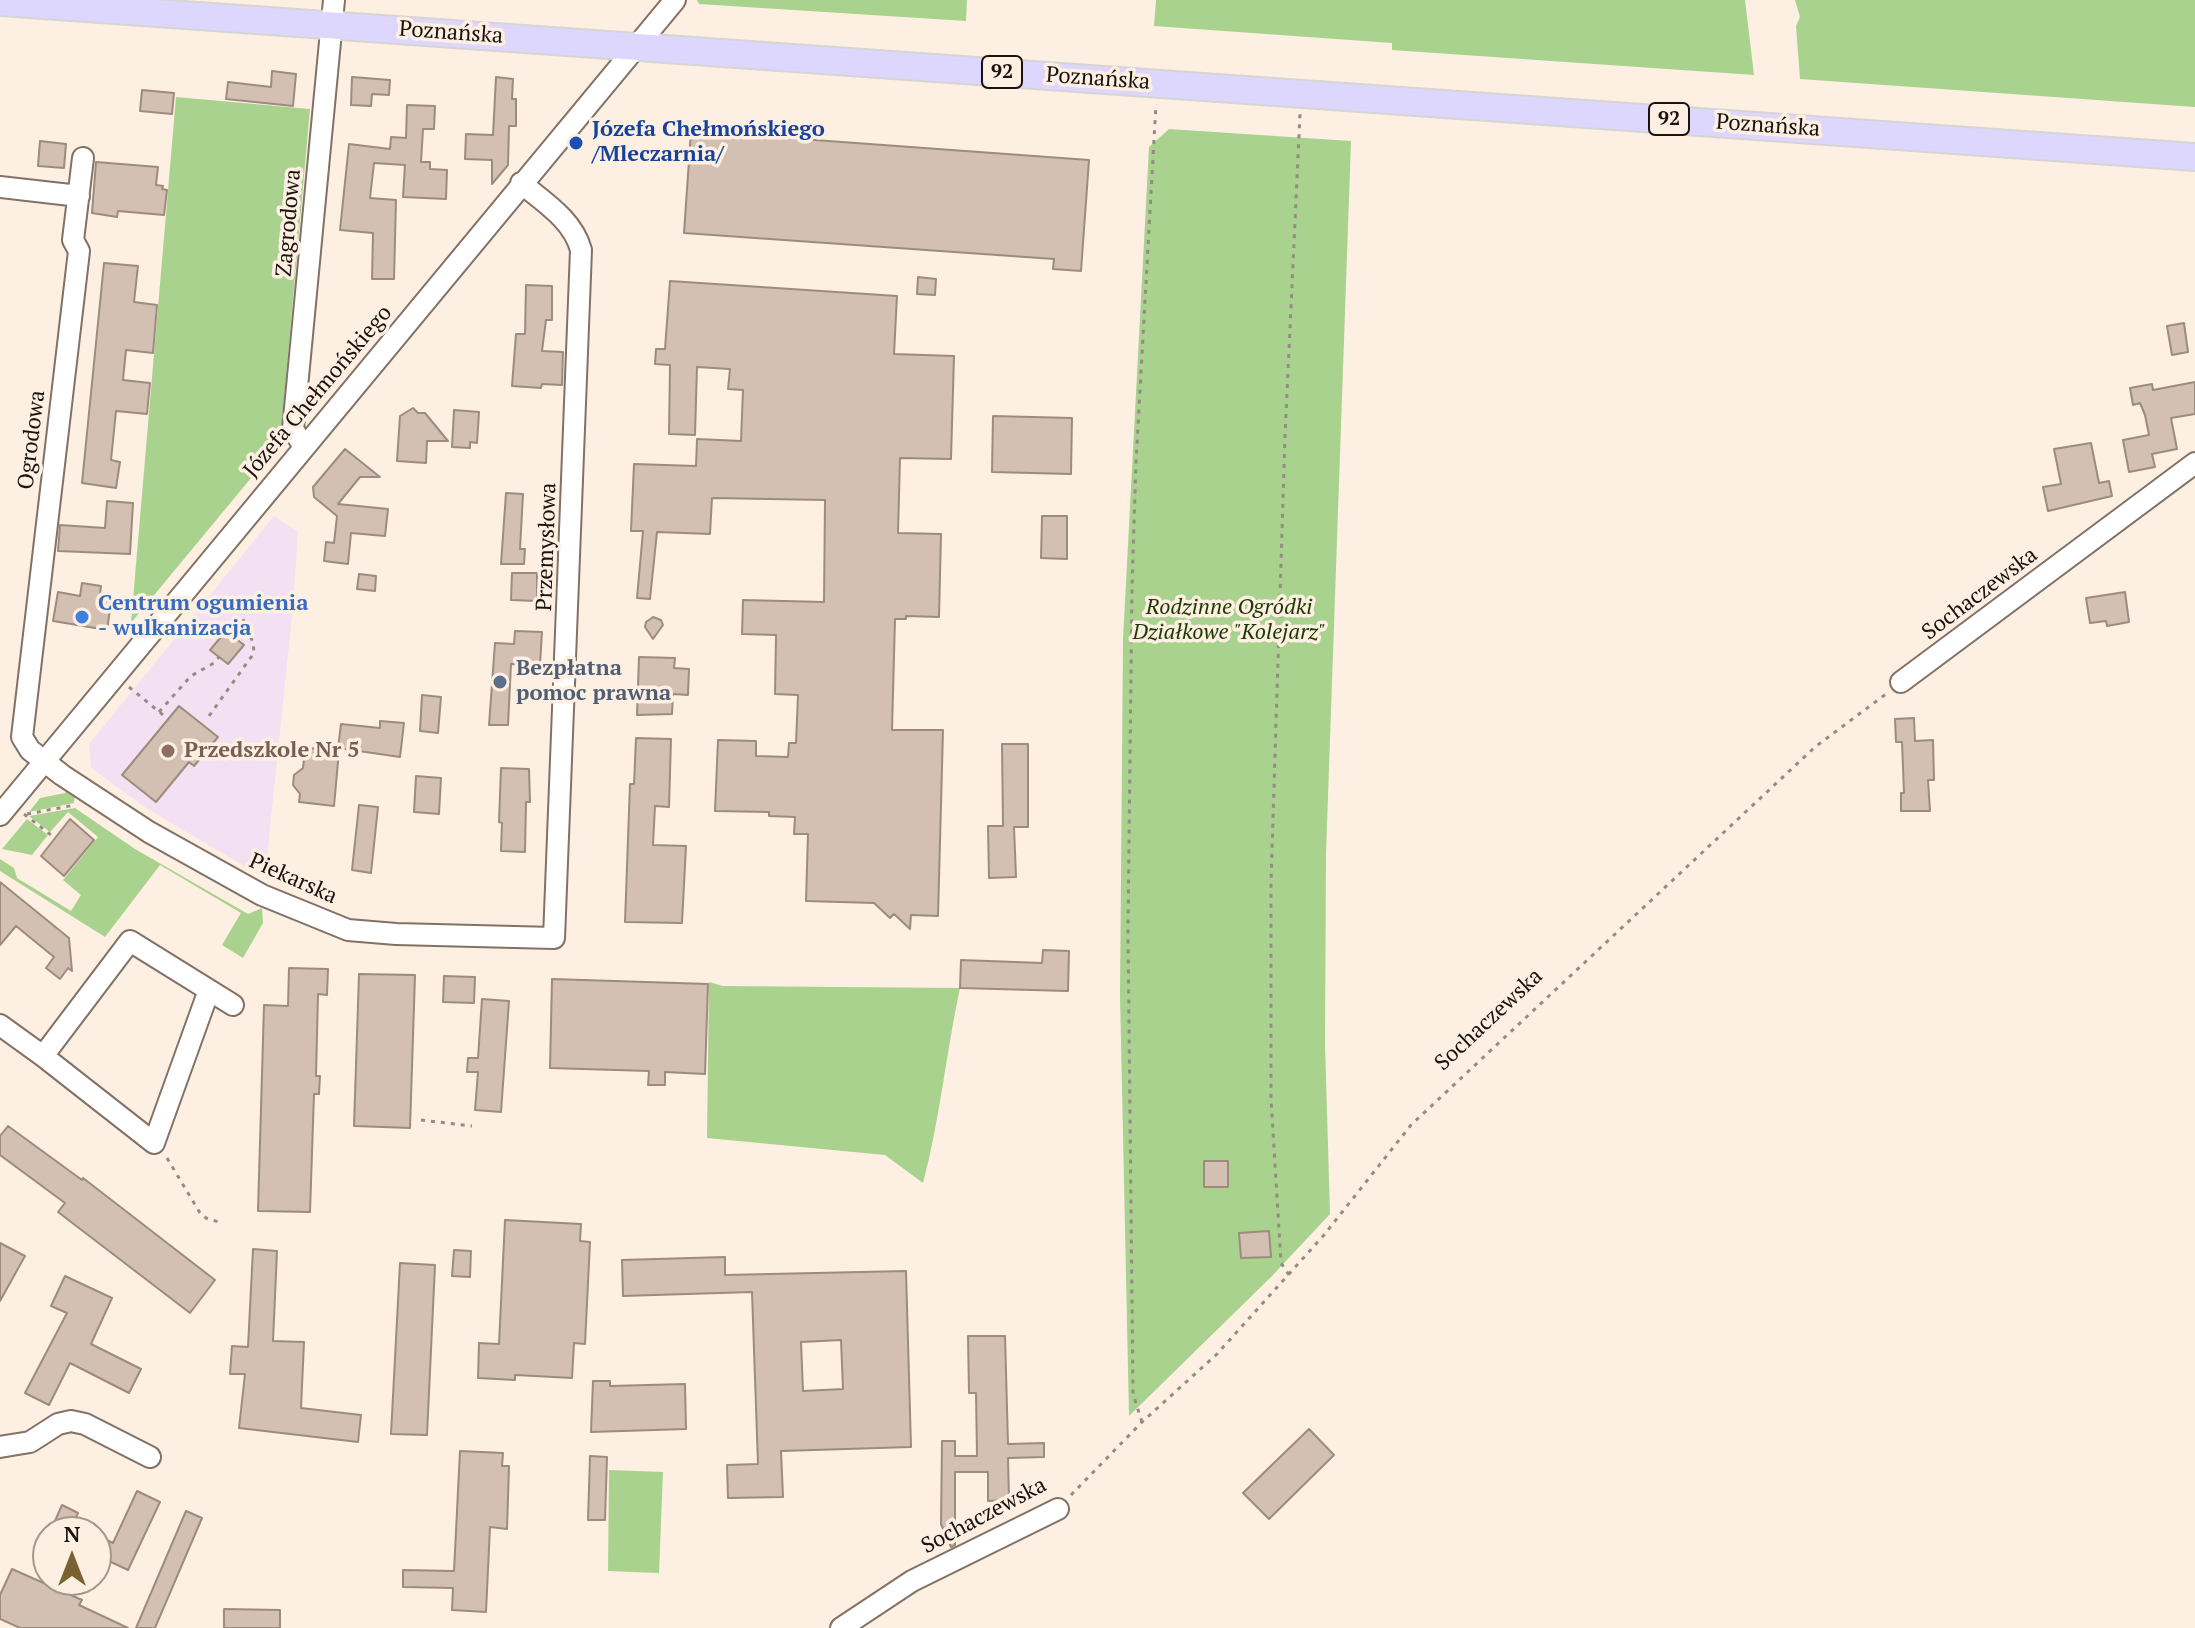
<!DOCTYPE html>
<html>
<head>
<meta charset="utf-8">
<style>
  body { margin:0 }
  #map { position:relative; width:2195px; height:1628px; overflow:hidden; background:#feefe3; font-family:"PT Serif",serif }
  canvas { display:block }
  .north { position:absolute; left:32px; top:1516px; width:80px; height:80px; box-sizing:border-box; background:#feefe3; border:2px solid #a2978e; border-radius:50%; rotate:0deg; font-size:22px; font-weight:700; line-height:32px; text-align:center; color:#19130e }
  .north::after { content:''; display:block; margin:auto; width:28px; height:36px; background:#796132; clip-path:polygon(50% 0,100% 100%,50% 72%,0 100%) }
</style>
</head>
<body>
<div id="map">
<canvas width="2195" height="1628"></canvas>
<div class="north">N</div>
</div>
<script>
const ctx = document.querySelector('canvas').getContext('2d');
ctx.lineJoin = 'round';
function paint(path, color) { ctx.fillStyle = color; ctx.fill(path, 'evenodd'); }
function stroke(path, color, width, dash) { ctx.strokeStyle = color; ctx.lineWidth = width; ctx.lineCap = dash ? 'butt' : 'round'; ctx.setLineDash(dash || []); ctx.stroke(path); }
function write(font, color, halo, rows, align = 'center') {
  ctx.font = font + ' "PT Serif",serif'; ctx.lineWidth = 7; ctx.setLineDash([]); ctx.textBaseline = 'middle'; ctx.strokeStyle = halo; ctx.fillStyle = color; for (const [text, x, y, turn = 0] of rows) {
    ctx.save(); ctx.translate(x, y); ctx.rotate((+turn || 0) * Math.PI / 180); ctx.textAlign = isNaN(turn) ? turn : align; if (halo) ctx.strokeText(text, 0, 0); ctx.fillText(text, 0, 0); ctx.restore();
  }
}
const education = new Path2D(`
  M274 516 298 532 293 607 265 876 259 875 146 808 91 768 89 744Z`);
const green = new Path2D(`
  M697 0H967L966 21 699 4Z
  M1156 0H1745L1754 75 1392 50V43L1154 26Z
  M1795 0H2195V107L1800 79 1796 26 1800 17Z
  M176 97 310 109 280 443 131 623Z
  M1169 129 1351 141 1326 853 1325 1044 1330 1214 1272 1276 1129 1416 1120 995 1123 639 1149 147Z
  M68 788 75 793 74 803 29 812 40 798 65 793Z
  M75 808 135 849 248 914 262 908 263 923 243 958 222 945 241 913 160 865 105 937 0 871V859L14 868 17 878 71 911 81 895 63 880 98 837 68 812 50 832 29 816Z
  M27 819 48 835 32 855 2 849Z
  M709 982 723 986 960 988C946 1053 940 1119 923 1183L885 1155 707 1138Z
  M609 1470 663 1472 659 1573 608 1571Z`);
const building = new Path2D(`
  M272 71 296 74 293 106 226 99 228 82 271 87Z
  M352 77 390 80 389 95 372 94 371 106 351 105Z
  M496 77 513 79 512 99H516V126H509L508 165 492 184V160L465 159 466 134 493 135Z
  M142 90 174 93 172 114 140 111Z
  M407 105 435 106 434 129H423L421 162H430V169L447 170 446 199 403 197 405 165 374 163 370 198 396 200 394 279H372L373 233 340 230 349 144 390 149 391 137 406 138Z
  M691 131 1089 160 1081 271 1053 269 1054 259 684 233Z
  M40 141 66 144 64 168 38 166Z
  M96 162 158 167 156 185 163 186 162 189 167 190 164 215 118 211 117 217 92 213Z
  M104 263 138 266 134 302 157 305 153 353 126 350 123 380 150 383 147 414 116 411 111 460 120 462 116 488 82 483Z
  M918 277 936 279 935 295 917 294Z
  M670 281 897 296 894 354 954 356 951 459 900 458 898 533 941 534 939 617 906 616V619H895L892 730H943L938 916 911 915 910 929 894 914 890 918 874 903 806 901 808 834H794L795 817 769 816V812L715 811 718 740 756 741V756L788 757 789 743H796L798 695 775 694 776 635 742 634 743 600 824 602 825 500 712 498 710 534 657 532 650 599 637 598 643 531H631L634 464 696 466 697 439 741 441 743 390 728 389 730 369 697 367 695 435 669 434 670 365 655 364 656 349H665Z
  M526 285 552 286V320H546L542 351 563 352 562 385 542 384 541 388 512 386 516 334H525Z
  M2184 323 2188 352 2172 355 2167 326Z
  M2195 382V414L2171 418 2177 449 2152 454 2155 467 2129 472 2123 440 2149 435 2145 415 2140 403 2133 405 2130 388 2152 384 2153 390Z
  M413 408 418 413H425L448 441H427L426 463 397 461 400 416Z
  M454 410 479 412 477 443 470 442V448L452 447Z
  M993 416 1072 418 1071 474 992 472Z
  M2091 443 2099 483 2109 481 2112 496 2048 511 2043 487 2061 484 2054 449Z
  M345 449 380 477H360L338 504 388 509 385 536 351 533 348 564 324 561 326 542 334 543 337 516 314 497 313 487Z
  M506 493 523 494 520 549H525L524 564H501Z
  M107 501 133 503 130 554 58 551 60 525 105 528Z
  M1042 516H1067V559L1041 558Z
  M512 573H537V601L511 600Z
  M359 574 376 576 375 591 357 589Z
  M82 583 101 586 100 594 112 596 107 630 53 621 58 592 80 596Z
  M2125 592 2129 622 2107 626 2106 621 2090 623 2086 598Z
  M653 617 661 620 663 625 653 639 645 627 646 622Z
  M226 631 244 645 228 664 210 650Z
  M515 631 542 632 540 665 511 664 508 725H489L495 643 514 644Z
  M639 657 675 658 674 668 689 669 688 695 673 694 672 714 637 715Z
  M422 695 441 697 438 733 420 731Z
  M179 706 218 737 194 766 189 762 156 802 122 775Z
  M1914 718 1915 741 1933 740 1934 780H1928L1930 811H1901V793H1904L1902 742H1896L1895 719Z
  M380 721 404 723 400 757 338 748 341 724 380 728Z
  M636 738 671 739 669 807 655 806 653 845 686 846 682 923 625 922 630 784H634Z
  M1002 744H1028V827H1014L1016 877 989 878 988 826H1003Z
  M317 748 339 751 334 806 299 802 300 794 293 785 294 775 303 768 305 749Z
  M501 768 529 769 530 802H526L525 852 501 851 502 823 499 822Z
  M416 776 441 778 439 814 414 812Z
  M359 805 378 807 371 873 352 870Z
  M70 819 94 840 64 876 41 856Z
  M0 882 69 938 72 971 68 968 60 979 46 968 54 957 16 926 0 945Z
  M1043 950 1069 951 1068 991 960 988 961 960 1042 963Z
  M289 968 328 969 327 995 318 994 316 1076H320L319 1094H314L310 1212 258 1211 264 1005 288 1006Z
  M359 974 415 975 410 1128 354 1126Z
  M444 976 475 977 474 1003 443 1002Z
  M552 979 708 984 705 1074 665 1072V1085H648L649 1071 550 1068Z
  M482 999 509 1001 501 1112 475 1110 478 1072H467L468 1058H478Z
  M8 1126 82 1180 83 1178 215 1280 190 1313 58 1212 65 1203 0 1155V1136Z
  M1204 1161H1228V1187H1204Z
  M505 1220 581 1224 580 1241 590 1242 585 1344 574 1343 572 1378 515 1375V1380L478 1378 479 1343 499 1344Z
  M1269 1231 1271 1257 1241 1258 1239 1233Z
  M0 1243 25 1256 0 1301Z
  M253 1249 277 1251 273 1341 304 1342 301 1408 361 1415 358 1442 239 1428 245 1374H230L232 1346 248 1347Z
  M454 1250 471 1251 470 1277 452 1276Z
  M725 1257V1275L906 1271 911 1447 781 1451 783 1497 728 1498 727 1465 758 1464 752 1292 623 1296 622 1260ZM841 1340 843 1389 803 1391 801 1342Z
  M400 1263 435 1265 427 1435 391 1434Z
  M65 1276 112 1298 91 1344 141 1369 129 1393 70 1363 49 1405 25 1393 67 1313 51 1306Z
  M968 1336H1005L1008 1444 1044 1443V1457L1008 1458 1009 1500 988 1501V1472H955V1545L951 1547 941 1524 942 1441H955V1456H977L976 1393H969Z
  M593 1381H610V1386L685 1384 686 1429 591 1432Z
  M1309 1429 1334 1455 1269 1519 1243 1493Z
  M460 1451 503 1453 502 1466H509L507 1529 490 1527 486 1612 452 1610 453 1588 403 1587V1570L454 1571Z
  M590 1456 607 1457 605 1520H588Z
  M137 1491 160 1502 128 1570 96 1555V1535L113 1543Z
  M62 1505 78 1513 70 1532H50Z
  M186 1511 202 1518 155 1628H136Z
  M12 1569 82 1600 79 1605 128 1628H20L0 1619V1595Z
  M224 1609 280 1610V1628H224Z`);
const path = new Path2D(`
  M129 687 168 719
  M159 712 191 676 214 663 219 657
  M209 716 254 653 253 642 243 623 246 611
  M24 814 55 838
  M27 814 75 805
  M421 1120 472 1126
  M167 1158 200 1213 206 1218 222 1223
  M1289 1275 1281 1263 1271 1098V883L1285 436 1300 114
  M1142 1422 1133 1394 1128 930 1132 586 1136 462 1156 104
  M1071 1495 1142 1422 1217 1354 1324 1235 1411 1125 1815 747 1886 694`);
const minor = new Path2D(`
  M83 158 73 240 79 251 22 737 30 750 62 775 149 832 262 895 348 930 396 934 554 938 581 250C573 220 545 203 521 183
  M0 187 79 196
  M304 447 293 429 334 0
  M1901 682 2195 463
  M0 815 675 0
  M0 1025 43 1056 130 941 233 1005
  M43 1056 154 1143 209 990
  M0 1447 30 1442 58 1424 71 1421 85 1424 150 1457
  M841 1628 912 1581 1058 1509`);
const major = new Path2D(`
  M0 2 2195 157`);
const markers = [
  [576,143,8,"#1a4fb4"],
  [82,617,8,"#3f7fe0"],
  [500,682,8,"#5c6f8a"],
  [168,751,8,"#8d6e63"]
];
const shields = [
  [1002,72,40],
  [1669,119,40]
];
const shieldNames = [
  ["92",1002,72],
  ["92",1669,119]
];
const streetNames = [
  ["Poznańska",451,33,4],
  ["Poznańska",1098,79,4],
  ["Poznańska",1768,126,4],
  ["Zagrodowa",289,223,-85],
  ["Józefa Chełmońskiego",318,392,-50],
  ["Ogrodowa",32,440,-83],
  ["Przemysłowa",547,547,-88],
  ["Sochaczewska",1980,594,-37],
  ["Piekarska",293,879,24],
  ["Sochaczewska",1489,1020,-43],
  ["Sochaczewska",984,1516,-28]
];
const transitNames = [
  ["Józefa Chełmońskiego",592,130],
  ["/Mleczarnia/",592,155]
];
const shopNames = [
  ["Centrum ogumienia",98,604],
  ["- wulkanizacja",98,629]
];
const parkNames = [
  ["Rodzinne Ogródki",1229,608],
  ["Działkowe \"Kolejarz\"",1229,633]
];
const serviceNames = [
  ["Bezpłatna",516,669],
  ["pomoc prawna",516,694]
];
const educationNames = [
  ["Przedszkole Nr 5",184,751]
];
paint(education, '#f3e1f3');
paint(green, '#a8d28e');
paint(building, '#d3c0b2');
stroke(building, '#9d8b7e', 2);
stroke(minor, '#827165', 24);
stroke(major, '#d6d5d4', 30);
stroke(path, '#968b83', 3, [4, 6]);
stroke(minor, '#fff', 20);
stroke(major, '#ddd7fe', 26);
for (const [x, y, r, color] of markers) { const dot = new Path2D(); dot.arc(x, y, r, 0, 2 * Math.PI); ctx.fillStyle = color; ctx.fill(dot); stroke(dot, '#feefe3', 3); }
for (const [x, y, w] of shields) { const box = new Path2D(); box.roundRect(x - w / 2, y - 16, w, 32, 6); ctx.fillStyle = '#feefe3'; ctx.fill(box); stroke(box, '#19130e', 2); }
write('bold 20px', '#19130e', null, shieldNames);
write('22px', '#19130e', '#feefe3', streetNames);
write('bold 22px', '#164399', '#feefe3', transitNames, 'left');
write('bold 22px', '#366cbe', '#feefe3', shopNames, 'left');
write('italic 22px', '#1b3900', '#feefe3', parkNames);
write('bold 22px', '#4e5e75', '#feefe3', serviceNames, 'left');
write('bold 22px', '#785e54', '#feefe3', educationNames, 'left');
</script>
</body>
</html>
